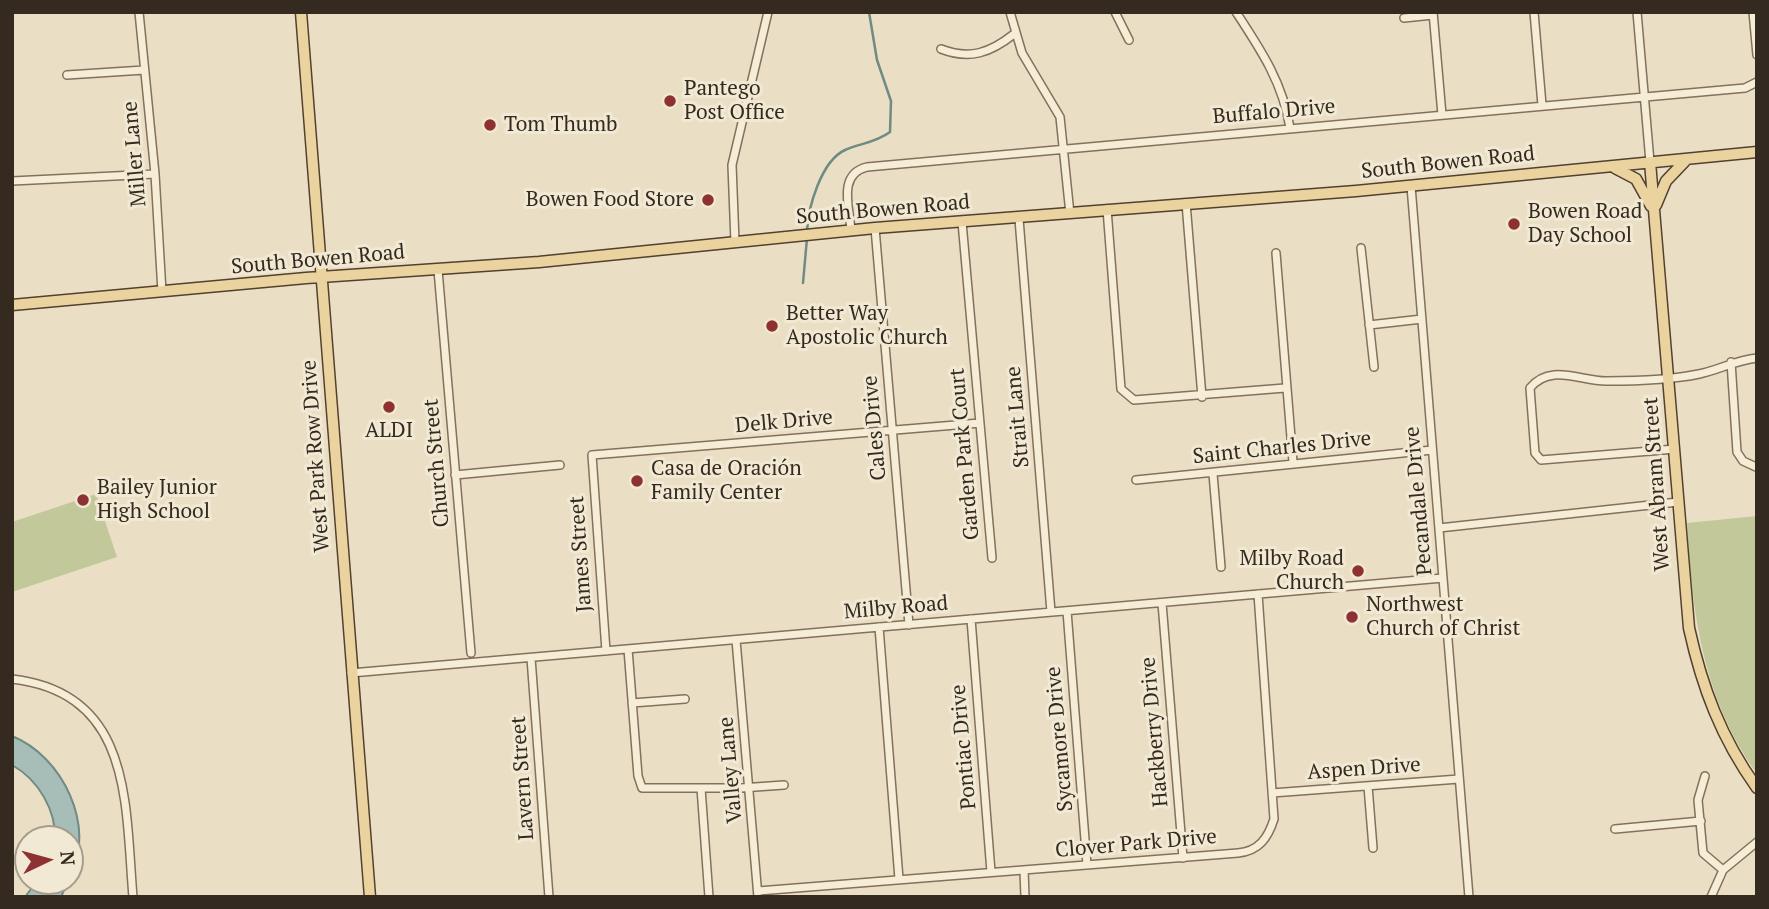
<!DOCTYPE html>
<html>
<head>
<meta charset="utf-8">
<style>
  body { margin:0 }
  #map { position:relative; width:1769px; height:909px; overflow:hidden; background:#eadfc5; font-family:"PT Serif",serif }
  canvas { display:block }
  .frame { position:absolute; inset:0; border:14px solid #352a1f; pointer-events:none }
  .north { position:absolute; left:14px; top:825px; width:70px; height:70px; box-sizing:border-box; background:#f2e9d4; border:2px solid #a69d8c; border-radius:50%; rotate:85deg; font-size:19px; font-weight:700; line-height:28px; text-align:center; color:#352a1f }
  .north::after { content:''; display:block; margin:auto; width:24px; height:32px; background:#8e3132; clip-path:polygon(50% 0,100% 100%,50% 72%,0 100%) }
</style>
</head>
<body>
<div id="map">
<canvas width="1769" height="909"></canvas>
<div class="frame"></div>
<div class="north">N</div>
</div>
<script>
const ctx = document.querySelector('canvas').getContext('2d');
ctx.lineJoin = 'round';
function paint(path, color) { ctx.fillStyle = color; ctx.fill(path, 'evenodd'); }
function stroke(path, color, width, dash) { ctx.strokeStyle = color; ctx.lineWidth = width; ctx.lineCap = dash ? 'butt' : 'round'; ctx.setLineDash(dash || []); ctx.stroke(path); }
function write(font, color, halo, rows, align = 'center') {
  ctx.font = font + ' "PT Serif",serif'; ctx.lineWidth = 6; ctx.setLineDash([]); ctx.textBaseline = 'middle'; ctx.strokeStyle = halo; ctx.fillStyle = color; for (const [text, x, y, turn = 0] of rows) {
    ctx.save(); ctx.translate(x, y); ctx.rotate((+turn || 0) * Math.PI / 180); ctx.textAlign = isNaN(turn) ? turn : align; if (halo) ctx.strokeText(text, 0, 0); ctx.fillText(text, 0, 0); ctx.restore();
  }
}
const green = new Path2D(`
  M96 494 117 557 12 592V522Z
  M1757 516V774C1703 699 1692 613 1687 523Z`);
const water = new Path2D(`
  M12 736C62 756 97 826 70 877V839H55C56 811 39 780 12 765Z
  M37 881H68L61 897H25Z`);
const stream = new Path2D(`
  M807 231C808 208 821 161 845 150 861 143 875 143 890 132L891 101 877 60 869 12
  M803 283 807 238`);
const minor = new Path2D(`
  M139 12 155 174 162 292
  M1010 12 1022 53 1060 117 1070 214
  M1115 12 1129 40
  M1236 12C1261 50 1283 83 1290 128
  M1433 12 1442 115
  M1534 12 1542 105
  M1637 12 1650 162
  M1753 12 1757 55
  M1404 18 1433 15
  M941 49C970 60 990 53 1014 34
  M67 75 144 70
  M12 181 155 174
  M1411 186 1469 897
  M1186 203 1202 397
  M1107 209 1121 389 1134 400 1285 388
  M1019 219 1051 612
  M962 222 992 558
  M875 228 909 625
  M851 230C849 206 838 174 867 167L1745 88 1757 82
  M735 242 732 165 768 12
  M1361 248 1374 367
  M1276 253 1293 462
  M438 270 471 653
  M1369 325 1422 319
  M1731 362 1737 452 1743 461 1756 467
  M1675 449 1541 460 1535 453 1530 388C1550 363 1580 381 1606 381 1635 381 1671 380 1699 374 1719 370 1736 360 1757 358
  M1213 474 1221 567
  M455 475 560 465
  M1136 480 1432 450
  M1439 528 1678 502
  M1162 603 1183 858
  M1067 611 1087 865
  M971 619 991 872
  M879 627 899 879
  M736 640 758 897
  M628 649 638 776 642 788H741L784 785
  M606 651 592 455 980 423
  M531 658 549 897
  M351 673 1443 578
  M12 679C133 693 125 804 133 897
  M632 703 685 699
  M1705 776 1698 800 1703 853 1723 870
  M1368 786 1373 848
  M701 788 709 897
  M1272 793 1459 779
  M1615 829 1701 821
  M1024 870 1025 897
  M758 891 1238 853C1259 851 1268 838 1274 819L1258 594
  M1711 897 1723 870 1757 842`);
const major = new Path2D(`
  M301 12 370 897
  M1650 162 1689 628C1702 687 1721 738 1757 788
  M1615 168 1636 179 1651 206
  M1656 205 1666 181 1687 159
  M12 305 306 278 539 262 875 228 1356 191 1757 152`);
const markers = [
  [670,101,7,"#8e3132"],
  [490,125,7,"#8e3132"],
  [708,200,7,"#8e3132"],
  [1514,224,7,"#8e3132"],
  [772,326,7,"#8e3132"],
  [389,407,7,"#8e3132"],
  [637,481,7,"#8e3132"],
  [83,500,7,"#8e3132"],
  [1358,571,7,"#8e3132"],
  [1352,617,7,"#8e3132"]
];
const poiNames = [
  ["Pantego",684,89],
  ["Post Office",684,113],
  ["Tom Thumb",504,125],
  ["Bowen Food Store",694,200,"right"],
  ["Bowen Road",1528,212],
  ["Day School",1528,236],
  ["Better Way",786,314],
  ["Apostolic Church",786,338],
  ["ALDI",389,431,"center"],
  ["Casa de Oración",651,469],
  ["Family Center",651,493],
  ["Bailey Junior",97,488],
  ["High School",97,512],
  ["Milby Road",1344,559,"right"],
  ["Church",1344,583,"right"],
  ["Northwest",1366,605],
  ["Church of Christ",1366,629]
];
const streetNames = [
  ["Buffalo Drive",1274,112,-5],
  ["Miller Lane",135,154,-95],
  ["South Bowen Road",1448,163,-6],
  ["South Bowen Road",883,210,-5],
  ["South Bowen Road",318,260,-5],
  ["Strait Lane",1018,417,-95],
  ["Delk Drive",784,422,-5],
  ["Cales Drive",875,428,-95],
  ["Saint Charles Drive",1282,448,-6],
  ["Garden Park Court",965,454,-95],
  ["West Park Row Drive",316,456,-94],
  ["Church Street",437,463,-95],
  ["West Abram Street",1657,484,-94],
  ["Pecandale Drive",1419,501,-95],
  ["James Street",581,554,-94],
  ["Milby Road",896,608,-5],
  ["Hackberry Drive",1155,732,-95],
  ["Sycamore Drive",1060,739,-95],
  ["Pontiac Drive",964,747,-95],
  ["Aspen Drive",1364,769,-4],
  ["Valley Lane",731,770,-95],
  ["Lavern Street",523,778,-94],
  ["Clover Park Drive",1136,844,-5]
];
paint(green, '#c2c899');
paint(water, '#a6beb7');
stroke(water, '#6e8b84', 2);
stroke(stream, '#6e8b84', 2.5);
stroke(minor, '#84715c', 10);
stroke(major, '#524030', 13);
stroke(minor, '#f6edd7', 7);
stroke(major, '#ebd39f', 10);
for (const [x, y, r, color] of markers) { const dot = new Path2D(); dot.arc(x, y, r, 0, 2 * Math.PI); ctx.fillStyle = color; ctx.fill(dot); stroke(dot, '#f2e9d4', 2.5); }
write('21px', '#352a1f', '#f2e9d4', poiNames, 'left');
write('21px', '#352a1f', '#f2e9d4', streetNames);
</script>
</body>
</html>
